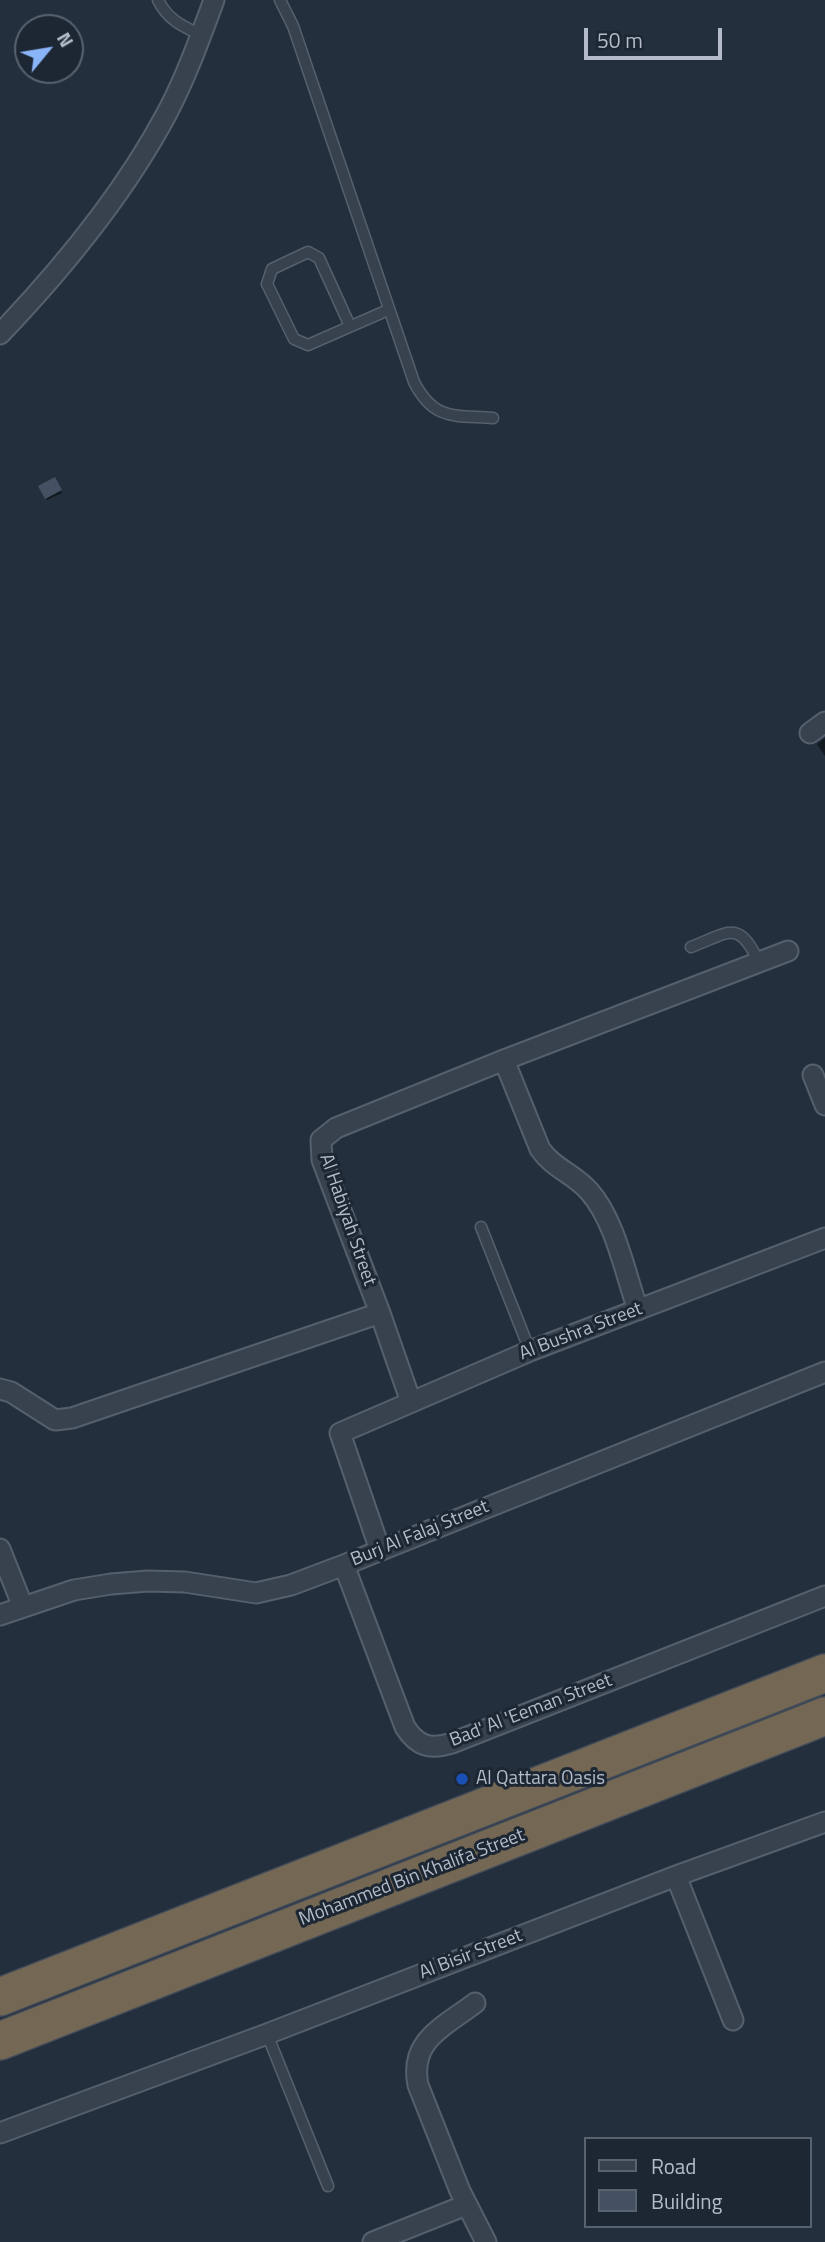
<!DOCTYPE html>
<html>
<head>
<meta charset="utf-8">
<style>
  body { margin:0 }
  #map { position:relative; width:825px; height:2242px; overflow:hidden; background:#242f3e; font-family:"Titillium Web",sans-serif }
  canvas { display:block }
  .legend { position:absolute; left:584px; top:2137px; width:228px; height:91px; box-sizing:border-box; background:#1d2633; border:2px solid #59626f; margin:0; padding:9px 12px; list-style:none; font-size:21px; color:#b4bcc9 }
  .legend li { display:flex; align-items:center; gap:14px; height:35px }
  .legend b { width:35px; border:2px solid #59626f }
  .north { position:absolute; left:14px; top:14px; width:70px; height:70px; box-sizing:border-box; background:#1d2633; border:2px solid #59626f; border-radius:50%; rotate:60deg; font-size:19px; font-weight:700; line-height:28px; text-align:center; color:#b4bcc9 }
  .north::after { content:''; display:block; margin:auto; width:24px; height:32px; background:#8ab4f8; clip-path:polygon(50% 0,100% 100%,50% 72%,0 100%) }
  .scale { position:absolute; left:584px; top:28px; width:138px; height:32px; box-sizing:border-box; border:4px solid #b4bcc9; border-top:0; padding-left:9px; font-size:21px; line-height:24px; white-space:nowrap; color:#b4bcc9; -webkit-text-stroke:5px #1d2633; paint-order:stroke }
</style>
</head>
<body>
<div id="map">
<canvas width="825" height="2242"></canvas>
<ul class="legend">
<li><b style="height:9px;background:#38414e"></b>Road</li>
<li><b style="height:19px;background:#455162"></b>Building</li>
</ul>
<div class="north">N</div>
<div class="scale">50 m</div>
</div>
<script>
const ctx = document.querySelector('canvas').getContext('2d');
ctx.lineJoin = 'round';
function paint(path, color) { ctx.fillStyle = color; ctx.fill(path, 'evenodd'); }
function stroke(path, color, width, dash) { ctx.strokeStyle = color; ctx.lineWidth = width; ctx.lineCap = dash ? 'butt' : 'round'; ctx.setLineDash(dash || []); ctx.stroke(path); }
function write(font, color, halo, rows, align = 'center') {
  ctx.font = font + ' "Titillium Web",sans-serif'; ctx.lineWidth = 6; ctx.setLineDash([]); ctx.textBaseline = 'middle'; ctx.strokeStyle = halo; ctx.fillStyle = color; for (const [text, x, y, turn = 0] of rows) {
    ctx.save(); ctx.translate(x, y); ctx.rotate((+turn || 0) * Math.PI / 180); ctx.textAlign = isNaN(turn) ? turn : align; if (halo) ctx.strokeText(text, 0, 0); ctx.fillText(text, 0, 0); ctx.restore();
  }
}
const shadow = new Path2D(`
  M55 479 62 493 47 500 40 487Z
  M825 738V756L817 744Z`);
const building = new Path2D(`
  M55 477 62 490 45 499 38 486Z`);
const lane = new Path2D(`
  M158 0C168 20 182 26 201 35
  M280 0 293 26 414 382C434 421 454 415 493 418
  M350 326 319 258 308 252 272 269 267 284 294 339 308 345 388 310
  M691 947C730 932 738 919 759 962
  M481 1227 530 1351
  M267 2034 328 2186`);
const street = new Path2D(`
  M0 334C63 268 124 194 167 113 186 77 200 38 214 0
  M810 733 825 722
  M504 1060 540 1149C554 1169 573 1173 589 1191 615 1220 625 1273 638 1310
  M813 1075 825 1105
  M380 1313 411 1402
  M0 1389 11 1392 55 1420 72 1418 380 1313 322 1160 321 1140 336 1128 504 1060 788 951
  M0 1549 23 1607
  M380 1550 340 1433 530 1351 825 1238
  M344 1565 405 1727C417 1746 430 1750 452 1743L825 1596
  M0 1615 74 1590 111 1584 148 1581 185 1582 256 1593 291 1585 344 1565 825 1372
  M676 1876 733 2020
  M475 2003C444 2027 409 2040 418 2085L460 2191 486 2242
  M0 2133 267 2034 676 1876 825 1822
  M373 2242 466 2205`);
const highway = new Path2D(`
  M0 1997 825 1673
  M0 2041 825 1716`);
const markers = [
  [462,1779,7,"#1a4fb4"]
];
const streetNames = [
  ["Al Habiyah Street",347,1220,71],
  ["Al Bushra Street",581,1332,-21],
  ["Burj Al Falaj Street",420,1534,-22],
  ["Bad' Al 'Eeman Street",531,1711,-21],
  ["Mohammed Bin Khalifa Street",412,1878,-21],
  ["Al Bisir Street",471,1955,-21]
];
const poiNames = [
  ["Al Qattara Oasis",476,1779]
];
paint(shadow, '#0007');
paint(building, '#455162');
stroke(lane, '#565f6c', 13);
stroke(street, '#565f6c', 23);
stroke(highway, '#434c59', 40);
stroke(lane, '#38414e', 10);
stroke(street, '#38414e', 19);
stroke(highway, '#746855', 37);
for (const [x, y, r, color] of markers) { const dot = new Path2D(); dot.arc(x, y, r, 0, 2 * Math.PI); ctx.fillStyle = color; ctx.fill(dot); stroke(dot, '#1d2633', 2.5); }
write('19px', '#b4bcc9', '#1d2633', streetNames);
write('19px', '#b4bcc9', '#1d2633', poiNames, 'left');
</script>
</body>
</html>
